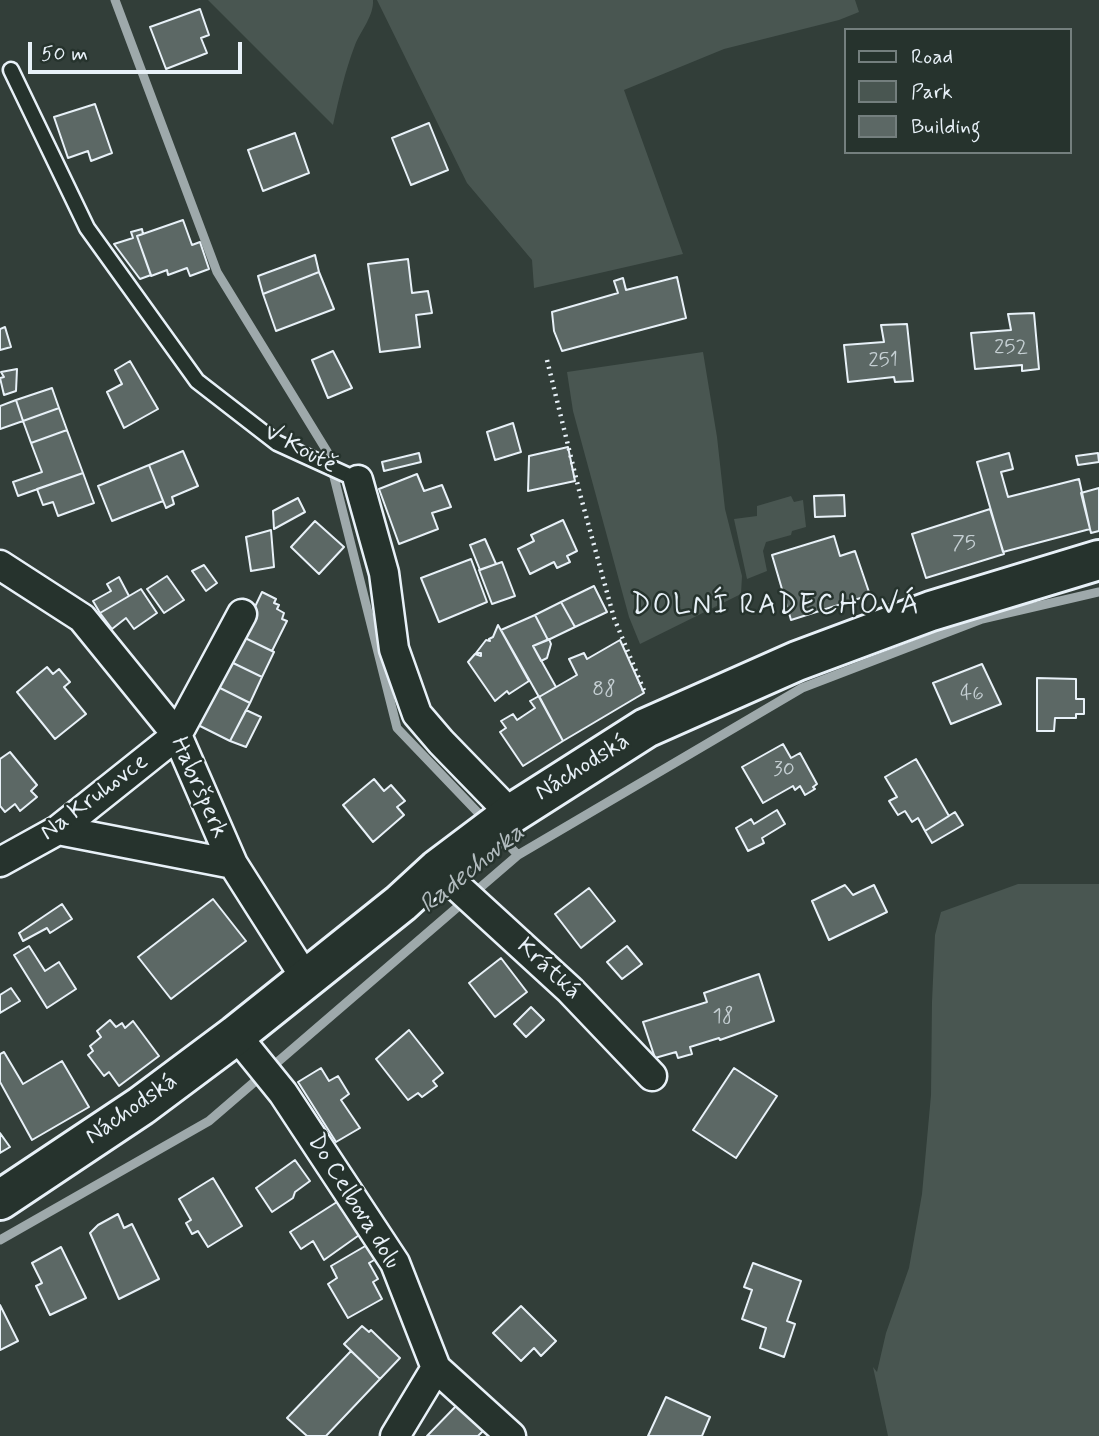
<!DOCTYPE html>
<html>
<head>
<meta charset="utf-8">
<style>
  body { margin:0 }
  #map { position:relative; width:1099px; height:1436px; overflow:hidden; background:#323e39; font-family:Mynerve,sans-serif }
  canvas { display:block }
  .legend { position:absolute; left:844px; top:28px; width:228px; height:126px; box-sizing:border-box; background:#26332d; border:2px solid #747f7e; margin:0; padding:9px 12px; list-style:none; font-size:21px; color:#e8f1f8 }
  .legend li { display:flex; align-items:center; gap:14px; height:35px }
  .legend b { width:35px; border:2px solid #747f7e }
  .scale { position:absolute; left:28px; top:42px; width:214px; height:32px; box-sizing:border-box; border:4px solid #e8f1f8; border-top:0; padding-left:9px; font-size:21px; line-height:24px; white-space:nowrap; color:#e8f1f8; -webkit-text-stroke:5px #26332d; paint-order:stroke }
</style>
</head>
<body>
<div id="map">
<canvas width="1099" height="1436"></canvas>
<ul class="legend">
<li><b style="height:9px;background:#26332d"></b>Road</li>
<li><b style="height:19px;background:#495651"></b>Park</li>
<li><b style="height:19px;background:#5c6865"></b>Building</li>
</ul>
<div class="scale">50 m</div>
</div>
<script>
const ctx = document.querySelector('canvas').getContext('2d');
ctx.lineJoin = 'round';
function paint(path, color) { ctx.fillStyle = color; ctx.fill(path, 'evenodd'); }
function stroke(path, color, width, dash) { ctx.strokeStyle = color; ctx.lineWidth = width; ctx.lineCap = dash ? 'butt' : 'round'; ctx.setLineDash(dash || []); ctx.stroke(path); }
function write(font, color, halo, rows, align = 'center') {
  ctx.font = font + ' Mynerve,sans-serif'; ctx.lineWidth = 5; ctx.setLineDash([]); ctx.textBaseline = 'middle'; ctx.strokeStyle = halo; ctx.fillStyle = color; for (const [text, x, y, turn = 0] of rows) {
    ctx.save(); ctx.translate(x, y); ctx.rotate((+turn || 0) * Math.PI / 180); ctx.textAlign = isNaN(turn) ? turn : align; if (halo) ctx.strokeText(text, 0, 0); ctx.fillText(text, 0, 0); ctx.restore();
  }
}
const green = new Path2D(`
  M208 0H373C374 16 361 30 355 45 345 71 339 98 333 125Z
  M377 0H855L859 12 839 20 724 49 624 90 683 254 534 288 532 260 467 183Z
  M703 352 717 437 725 509 742 576 741 594 640 644 629 617 573 411 567 372Z
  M791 496 794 502 803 500 806 527 792 531 791 535 766 542 763 551 767 571 747 579 734 519 757 516V506Z
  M1018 884H1099V1436H888L873 1367 877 1372 886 1333 909 1268 922 1194 931 1095 932 1002 935 935 941 912Z`);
const stream = new Path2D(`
  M115 0 217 272 328 453 397 728 486 821
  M498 834 518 855
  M0 1240 209 1121 518 855 802 688 982 619 1099 592`);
const building = new Path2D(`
  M200 9 209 35 201 38 207 53 166 69 150 27Z
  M95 104 112 153 91 161 88 151 68 158 54 117Z
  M429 123 448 170 411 185 392 138Z
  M295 133 309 173 263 191 248 150Z
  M183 220 192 245 200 242 209 269 190 276 187 268 168 275 167 270 151 276 137 236Z
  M142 229 143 234 137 236 151 275 140 279 114 244 133 238 131 232Z
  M315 255 319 272 263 294 258 276Z
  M408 259 412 293 428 291 432 313 416 315 420 347 380 352 368 264Z
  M319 272 334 309 276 331 263 294Z
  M677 277 686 318 562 351 554 331 552 312 618 293 614 281 623 278 626 290Z
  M1034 313 1039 369 1022 371V365L975 369 971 333 1011 330 1008 314Z
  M907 324 913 381 895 382 894 377 848 382 844 345 884 342 881 325Z
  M5 327 11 347 0 350V329Z
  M333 351 352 388 328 398 312 360Z
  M130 361 158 409 124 428 107 392 122 384 115 370Z
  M17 369 16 391 4 395 0 378 4 377 1 372Z
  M52 388 59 408 23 421 16 400Z
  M16 400 23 421 0 429V406Z
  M59 408 67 430 31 443 23 421Z
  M513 423 521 452 495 460 487 432Z
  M67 430 83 473 18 496 13 482 42 472 31 443Z
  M568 447 575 481 528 491 529 456Z
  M183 451 198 486 172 497 174 504 166 508 149 465Z
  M419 453 421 462 384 471 382 462Z
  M1009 453 1013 469 1001 472 1008 497 1079 479 1090 529 1003 552 977 462Z
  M1098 453 1099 462 1078 465 1076 456Z
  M149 465 163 501 112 521 98 486Z
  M83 473 94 503 58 516 53 502 43 505 37 489Z
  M417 474 424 491 442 485 451 507 432 513 438 529 399 544 379 489Z
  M1099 488V531L1091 533 1081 493Z
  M844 495 845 516 815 517 814 496Z
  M298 498 305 512 274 529 273 511Z
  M990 509 1004 554 926 578 912 534Z
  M563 520 577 551 567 556 570 562 557 568 554 562 530 574 518 549 534 541 531 535Z
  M315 521 344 547 319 574 291 547Z
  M271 530 274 567 251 571 246 537Z
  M834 536 840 556 855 551 870 595 791 620 772 555Z
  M485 539 496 564 480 570 470 545Z
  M471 559 487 602 439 622 421 578Z
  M502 562 515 596 492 604 479 570Z
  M204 565 217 583 206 591 192 571Z
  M167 576 184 600 164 613 147 589Z
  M119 577 129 596 100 613 93 601 111 591 107 584Z
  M594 586 607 612 575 627 561 602Z
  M141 589 157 613 134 629 126 618 112 629 100 613Z
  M262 592 276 599 274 603 279 605 277 609 284 613 282 619 287 621 272 651 241 636Z
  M561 602 575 627 548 640 535 615Z
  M535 615 548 640 533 646 556 687 539 697 501 630Z
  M498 625 529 681 509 694 507 691 495 701 468 662 475 654 481 656V653H476L486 640 490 641 489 639 493 637Z
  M241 636 274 652 262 677 229 661Z
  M549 639 551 644 547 658 541 661 533 646Z
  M620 640 644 693 563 741 539 697 577 675 569 659 584 653 587 659Z
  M229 661 262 677 250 703 216 686Z
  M982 664 1001 704 951 724 933 683Z
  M47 667 53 674 59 669 70 682 64 687 86 714 55 739 17 692Z
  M1037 678 1076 679V699H1084V714H1076V718H1055L1054 731H1037Z
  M216 686 250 703 230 741 198 725Z
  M539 696 563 741 523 766 500 732 506 728 501 721 513 714 517 720 535 708 530 701Z
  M246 710 261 717 246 747 230 741Z
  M783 744 791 758 800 753 817 784 813 787 815 789 805 795 800 786 795 790 793 786 763 803 742 767Z
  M10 752 37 785 31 791 37 797 20 811 15 804 5 812 0 806V759Z
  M916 759 949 816 925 831 918 818 912 822 905 811 898 815 889 801 897 797 885 777Z
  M374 779 384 791 391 785 405 801 397 807 404 815 373 842 343 805Z
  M777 810 785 824 762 838 764 843 748 851 736 828 751 819 754 824Z
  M955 812 963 825 932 843 925 831Z
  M845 885 853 895 874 885 887 912 829 940 812 901Z
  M589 888 615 921 581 948 555 914Z
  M213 899 246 941 171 999 138 957Z
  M62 904 72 919 50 933 47 928 23 941 19 933Z
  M29 946 45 971 59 962 76 989 47 1008 14 955Z
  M627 946 642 964 622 979 607 962Z
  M501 958 527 992 495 1017 469 983Z
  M759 974 774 1021 720 1040 719 1038 690 1047 692 1054 678 1058 676 1052 655 1058 643 1022 707 1002 704 993Z
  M11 988 20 1001 0 1013V995Z
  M531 1007 544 1020 526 1037 514 1024Z
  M110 1020 116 1027 122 1023 125 1028 133 1021 159 1056 119 1086 109 1072 104 1076 88 1055 93 1051 90 1046 101 1037 97 1031Z
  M409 1030 443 1073 433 1081 437 1086 422 1097 418 1093 408 1100 376 1059Z
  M4 1052 23 1084 62 1061 89 1107 32 1140 0 1082V1054Z
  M321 1068 329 1081 338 1076 349 1094 341 1100 360 1128 336 1142 298 1082Z
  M734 1068 777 1096 736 1158 693 1130Z
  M0 1133 10 1147 0 1153Z
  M295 1160 310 1181 295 1192 293 1198 272 1212 256 1188Z
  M213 1178 242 1226 208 1247 198 1231 192 1234 186 1223 191 1220 179 1199Z
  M340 1200 362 1233 324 1260 313 1241 301 1249 290 1232Z
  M118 1214 124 1228 132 1224 159 1279 119 1299 90 1233 98 1225Z
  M367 1245 376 1259 369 1263 378 1279 373 1282 382 1299 348 1318 328 1284 337 1278 331 1266Z
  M61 1247 86 1298 50 1315 36 1286 42 1283 32 1263Z
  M753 1263 801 1281 787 1321 795 1324 784 1357 760 1348 766 1328 742 1319 752 1290 744 1287Z
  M0 1305 18 1341 0 1350Z
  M521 1306 556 1341 541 1356 534 1348 521 1361 493 1333Z
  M362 1326 369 1332 371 1330 400 1358 380 1379 344 1344Z
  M351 1351 380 1379 326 1436H307L287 1418Z
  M666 1397 710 1417 702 1436H648Z
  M457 1405 483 1431 478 1436H427Z`);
const path = new Path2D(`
  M547 360 580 494 614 618 645 693`);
const lane = new Path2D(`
  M11 70 87 228 197 381 277 443 358 480`);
const street = new Path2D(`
  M358 480 384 573 394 649 417 714 441 742 511 814
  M0 565 82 618 177 735 233 864 306 979
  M58 830 233 864
  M0 862 58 830 177 735 242 614
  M438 869 570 990 652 1076
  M236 1035 283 1093 395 1263 436 1368 511 1436
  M395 1436 436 1368`);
const primary = new Path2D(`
  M0 1200 141 1106 236 1035 401 903 438 869 511 814 646 728 797 661 931 611 1099 560`);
const numberNames = [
  ["252",1011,349],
  ["251",883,362],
  ["75",964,545],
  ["88",604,691],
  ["46",972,695],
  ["30",784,771],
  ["18",723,1018]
];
const streetNames = [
  ["V Koutě",300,450,28],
  ["Náchodská",583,768,-32],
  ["Habršperk",198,788,66],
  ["Na Kruhovce",95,798,-37],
  ["Krátká",548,970,43],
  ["Náchodská",132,1110,-35],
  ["Do Celbova dolu",353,1202,58]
];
const waterNames = [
  ["Radechovka",473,870,-39]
];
const quarterNames = [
  ["DOLNÍ RADECHOVÁ",776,607]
];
paint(green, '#495651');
stroke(stream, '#9ea9ab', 9);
paint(building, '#5c6865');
stroke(building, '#e8f1f8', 2);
stroke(lane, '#e8f1f8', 19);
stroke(street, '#e8f1f8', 33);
stroke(primary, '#e8f1f8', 44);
stroke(path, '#e8f1f8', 4.5, [2, 5]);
stroke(lane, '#26332d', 14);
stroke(street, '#26332d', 28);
stroke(primary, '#26332d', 38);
write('21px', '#c5cfd3', null, numberNames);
write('24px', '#e8f1f8', '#26332d', streetNames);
write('italic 26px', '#b1bbbe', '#26332d', waterNames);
ctx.letterSpacing = '2px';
write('28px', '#e8f1f8', '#26332d', quarterNames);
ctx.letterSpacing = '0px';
</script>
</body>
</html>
